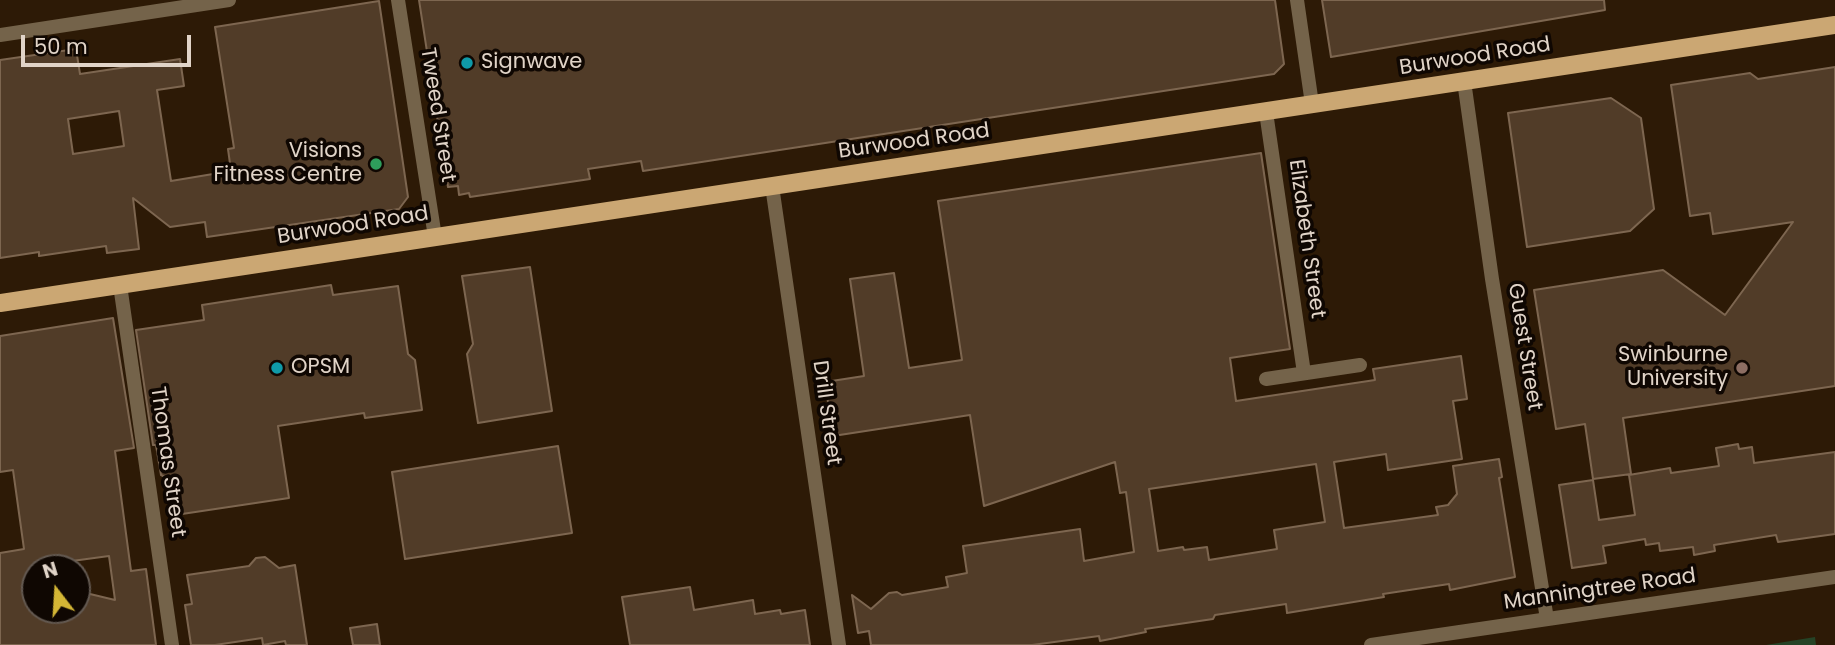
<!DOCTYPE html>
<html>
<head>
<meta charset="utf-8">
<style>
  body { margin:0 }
  #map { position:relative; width:1835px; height:645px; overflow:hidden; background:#2d1a06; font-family:Poppins,sans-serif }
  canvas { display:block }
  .north { position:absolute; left:21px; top:554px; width:70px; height:70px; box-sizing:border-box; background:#0f0702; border:2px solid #635951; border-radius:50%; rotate:343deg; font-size:19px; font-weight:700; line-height:28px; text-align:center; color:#e1d4c8 }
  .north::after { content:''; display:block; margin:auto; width:24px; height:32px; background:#d4b635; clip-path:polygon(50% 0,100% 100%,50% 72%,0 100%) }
  .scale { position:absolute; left:21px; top:35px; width:170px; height:32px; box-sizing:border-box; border:4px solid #e1d4c8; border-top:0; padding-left:9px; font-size:21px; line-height:24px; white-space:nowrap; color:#e1d4c8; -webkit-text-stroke:5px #0f0702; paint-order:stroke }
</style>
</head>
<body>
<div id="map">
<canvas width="1835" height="645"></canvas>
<div class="north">N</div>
<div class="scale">50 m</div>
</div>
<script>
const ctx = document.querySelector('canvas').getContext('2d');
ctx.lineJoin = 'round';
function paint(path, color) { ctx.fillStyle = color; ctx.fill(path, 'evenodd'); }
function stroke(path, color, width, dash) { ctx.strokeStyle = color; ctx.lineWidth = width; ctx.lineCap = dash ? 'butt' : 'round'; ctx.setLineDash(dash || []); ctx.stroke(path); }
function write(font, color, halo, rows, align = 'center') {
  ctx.font = font + ' Poppins,sans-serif'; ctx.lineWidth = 7; ctx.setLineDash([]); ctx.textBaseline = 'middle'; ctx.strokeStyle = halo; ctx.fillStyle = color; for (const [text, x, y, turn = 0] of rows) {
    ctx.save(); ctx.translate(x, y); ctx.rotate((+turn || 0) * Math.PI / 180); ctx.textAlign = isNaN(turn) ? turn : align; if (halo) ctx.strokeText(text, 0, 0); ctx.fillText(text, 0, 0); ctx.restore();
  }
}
const green = new Path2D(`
  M1815 637 1816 645H1766Z`);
const building = new Path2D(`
  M419 0H1275L1284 64 1274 74 643 171 641 161 588 169 590 179 470 197 469 193 459 195 458 186 448 187Z
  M1322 0H1604L1605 10 1331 57Z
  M379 1 408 197 399 209 207 237 205 222 170 227 133 198 139 249 107 253 106 246 39 256V252L0 258V60L76 49 80 74 180 59 184 86 157 90 171 181 231 171 228 149 234 148 215 27ZM119 111 124 146 73 154 68 119Z
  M1835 67V386L1623 418 1631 474 1593 479 1585 424 1556 429 1534 290 1663 270 1725 315 1793 222 1713 234 1710 213 1690 216 1671 85 1750 73 1758 79Z
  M1611 98 1641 118 1654 209 1630 231 1527 247 1508 113Z
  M1261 153 1290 349 1230 358 1236 401 1375 380 1373 369 1461 356 1467 399 1453 401 1462 459 1388 470 1386 454 1334 462 1344 528 1438 515 1436 507 1448 505 1457 494 1453 466 1499 459 1502 477 1499 478 1515 577 1450 590 1449 584 1383 594 1384 597 1287 613 1286 604 1215 615 1213 619 1145 629 1146 632 1100 641 1099 636 1032 645H871L869 631 858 633 852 595 871 609 889 593 897 592 902 595 948 587 946 577 967 573 963 546 1080 529 1084 561 1134 552 1126 492 1120 493 1115 462 984 506 970 415 833 436 825 382 864 376 850 279 894 273 909 368 962 360 938 201ZM1316 464 1325 522 1274 530 1277 549 1209 560 1207 547 1184 550 1183 547 1158 551 1149 489Z
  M530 267 552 411 478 423 467 354 473 344 462 276Z
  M331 285 333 295 398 286 408 354 415 360 422 410 365 418 364 413 278 426 289 498 182 514 177 483 161 475 156 445H153L136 330 204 320 202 305Z
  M113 318 134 448 115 451 131 571 146 569 156 645H0V553L24 549 13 470 0 472V336ZM109 556 115 600 90 594 77 596V610H35V566Z
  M1738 444 1739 449 1752 447 1754 463 1835 452V534L1778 542 1776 535 1714 545 1715 551 1694 555 1693 547 1660 551 1659 543 1646 545 1645 539 1603 546 1606 563 1572 568 1559 485 1593 480 1599 520 1635 515 1629 475 1670 468 1671 473 1719 466 1716 448Z
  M558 446 572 533 405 559 392 472Z
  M265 557 279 568 295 565 307 645H286L285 641 263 645 262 638 215 645H191L185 605 192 604 187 575 249 566 256 558Z
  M690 587 694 610 753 600 755 614 780 610 781 614 805 610 810 645H630L622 597Z
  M377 624 380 645H353L350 628Z`);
const minor = new Path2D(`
  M398 0 435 237
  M1297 0 1312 104
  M1464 81 1492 279 1547 619
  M1266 112 1304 373
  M772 186 839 645
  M120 285 172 645
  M1266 379 1360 365
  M1371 645 1835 577`);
const tertiary = new Path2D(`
  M0 35 229 0`);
const primary = new Path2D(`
  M0 303 1835 25`);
const markers = [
  [467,63,7,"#0f9aa8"],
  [376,164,7,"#2e9e5b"],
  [277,368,7,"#0f9aa8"],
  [1742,368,7,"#8d6e63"]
];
const streetNames = [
  ["Burwood Road",1475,57,-9],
  ["Tweed Street",437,115,81],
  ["Burwood Road",914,142,-8],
  ["Burwood Road",353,226,-9],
  ["Elizabeth Street",1306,239,82],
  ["Guest Street",1524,347,81],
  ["Drill Street",826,413,82],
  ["Thomas Street",167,462,82],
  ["Manningtree Road",1600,590,-8]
];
const poiNames = [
  ["Signwave",481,63],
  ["Visions",362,152,"right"],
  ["Fitness Centre",362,176,"right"],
  ["Swinburne",1728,356,"right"],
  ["University",1728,380,"right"],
  ["OPSM",291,368]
];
paint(green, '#254326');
paint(building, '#513c28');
stroke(building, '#7d6650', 2);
stroke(minor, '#74634a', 14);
stroke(tertiary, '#74634a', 14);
stroke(primary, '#cba773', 18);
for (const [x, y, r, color] of markers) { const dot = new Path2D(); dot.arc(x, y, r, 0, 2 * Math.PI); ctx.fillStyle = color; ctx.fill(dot); stroke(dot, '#0f0702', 2.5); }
write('21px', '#e1d4c8', '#0f0702', streetNames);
write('21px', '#e1d4c8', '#0f0702', poiNames, 'left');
</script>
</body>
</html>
